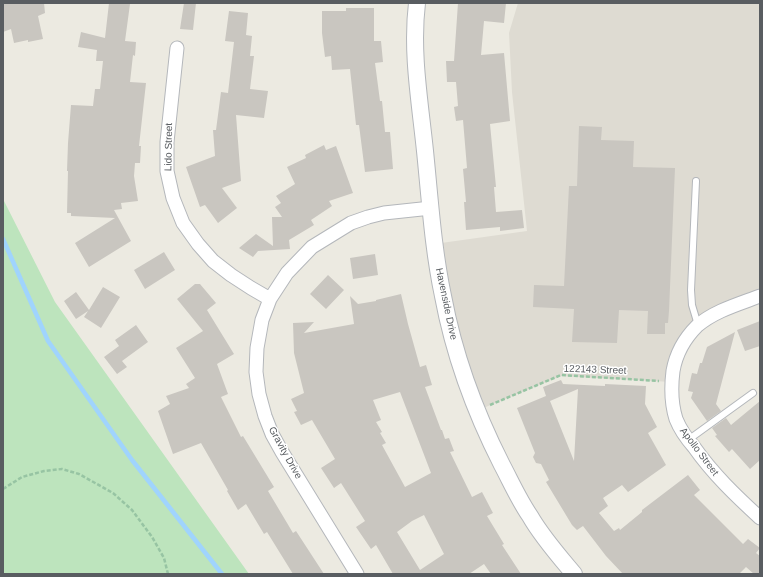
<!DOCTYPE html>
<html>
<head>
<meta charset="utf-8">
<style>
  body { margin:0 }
  #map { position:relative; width:763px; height:577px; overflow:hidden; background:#eceae1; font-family:Arial,sans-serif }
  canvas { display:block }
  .frame { position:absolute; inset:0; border:4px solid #595d61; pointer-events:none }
</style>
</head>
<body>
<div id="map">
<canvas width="763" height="577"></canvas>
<div class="frame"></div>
</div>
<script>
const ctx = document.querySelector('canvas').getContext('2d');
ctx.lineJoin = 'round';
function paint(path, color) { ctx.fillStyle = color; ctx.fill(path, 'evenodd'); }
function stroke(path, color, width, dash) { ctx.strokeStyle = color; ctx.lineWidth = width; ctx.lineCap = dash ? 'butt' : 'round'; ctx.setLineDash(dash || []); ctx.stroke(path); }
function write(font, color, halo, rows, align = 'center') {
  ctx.font = font + ' Arial,sans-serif'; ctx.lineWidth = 3; ctx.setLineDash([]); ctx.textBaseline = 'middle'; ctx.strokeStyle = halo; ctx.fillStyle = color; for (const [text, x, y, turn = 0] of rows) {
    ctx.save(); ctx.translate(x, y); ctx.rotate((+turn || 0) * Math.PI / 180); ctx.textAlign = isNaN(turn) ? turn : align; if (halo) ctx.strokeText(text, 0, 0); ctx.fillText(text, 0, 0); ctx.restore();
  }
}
const education = new Path2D(`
  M518 3H760V296L698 326 672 382 561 376 476 411 434 244 527 231 512 92 509 33Z`);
const green = new Path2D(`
  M3 199 55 302 249 574H3Z`);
const stream = new Path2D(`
  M3 239 48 341 132 460 222 574`);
const building = new Path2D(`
  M3 3H44L45 13 38 16 43 39 28 42V40L14 43 11 29 3 32Z
  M109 3 130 4 125 41 136 42 135 56 133 55 130 82 146 83 139 146H141L140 163H135L134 176 138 201 121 203 122 209 114 210 131 241 89 267 75 243 115 218 71 216V213H67L68 171H67L68 143 71 105 93 106 95 89H100L103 61H96L97 50 78 47 81 32 105 38Z
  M184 3H196L193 30 180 29Z
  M458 3H506L504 23 484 21 481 55 504 53 510 121 490 124 496 187H494L496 212 522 210 524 228 500 231V227L466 230 464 202H466L463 169 467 168 463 120 456 121 454 107 458 106 456 82H447L446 61H454Z
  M346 8H374V41H381L383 62 375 63 380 101H382L385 132H390L393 169 365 172 359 125H356L350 69 332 70 331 56 325 57 322 33V11H346Z
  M229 11 248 13 246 35 252 36 250 56H254L250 89 268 91 264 118 236 115 241 181 222 188 237 208 218 223 205 205 200 207 186 167 215 156 213 130H216L221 92 228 93 234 42 225 41Z
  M579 126 602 127 601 140 634 141 633 167 675 168 669 311 668 323H665V334H647L648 311 619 310 617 343 572 342 574 309 533 307 534 285 564 286 569 186H577Z
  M324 145 326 150 336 146 353 193 329 201 332 206 311 220 314 225 289 240 290 249 258 251 253 257 239 248 256 234 273 246 272 217H282L275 207 281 203 276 196 295 184 287 167 306 158 305 155Z
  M164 252 175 270 145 289 134 270Z
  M375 254 378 275 353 279 350 258Z
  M328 275 344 290 326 309 310 294Z
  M195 284H200L216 303 207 310 234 354 217 364 228 394 221 397 241 437 243 436 274 487 268 491 293 533 296 531 324 574H293L267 532 264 534 246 504 238 510 227 491 228 490 201 443 173 454 158 411 170 404 166 396 189 388 186 384 195 378 176 348 203 331 177 299Z
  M103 287 120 297 101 328 84 317 88 311 76 319 64 301 76 292 89 310Z
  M401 294 408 324 420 367 426 365 432 385 425 387 441 430H442L445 439 449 438 454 451 450 452 472 497 482 492 493 513 487 516 504 544 502 545 521 574H491L484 564 469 574H393L376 545 371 549 356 527 365 521 341 483 334 488 321 468 335 459 312 420 301 425 294 412 297 411 291 399 304 393 294 353 293 323 314 322 304 333 354 324 350 296 358 304 376 301V300ZM400 392 431 473 405 487 382 445 386 443 380 433 382 432 376 422 381 420 373 400ZM424 515 444 554 420 570 397 532 412 521Z
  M760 321V346L745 351 737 330Z
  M136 325 148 342 122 361 127 367 117 374 104 357 119 346 115 340Z
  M735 332 716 404 721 411 707 421 691 398 693 392 688 391 691 377 692 373 697 374 700 363H702L707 347Z
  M561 380 563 384 605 386V384L646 386 645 404 657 427 648 433 666 465 628 492 622 485 603 498 608 506 599 513 614 531 619 528 620 530 642 512V510L688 475 700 490 694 495 743 544 748 539 760 548 756 553 760 556V574H754L746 567 739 574H623L606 556 583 526 577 530 572 525 546 482 549 480 541 464 536 463 533 457 535 453 517 408 546 396 543 387ZM578 389 574 461 550 401Z
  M760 401V460L750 469 732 449 729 452 715 436 717 435 712 428 726 418 731 425Z`);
const path = new Path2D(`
  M490 405 561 375 659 381
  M3 489 22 477 44 471 62 469 79 474 113 493 132 510 152 537 164 558 168 574`);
const service = new Path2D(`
  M696 181 691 290 692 305 698 325
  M688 440 753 393`);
const minor = new Path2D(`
  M177 48 167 142V171L173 198 183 223 198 244 213 261 231 275 251 288 270 299
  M760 296C739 304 714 311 697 326 685 338 676 354 673 371 671 387 671 403 676 419 680 429 687 439 694 447 713 474 736 496 760 518
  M357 574 282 452 272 434 265 416 259 394 256 372 257 348 262 320 270 299 287 273 312 247 351 223 368 217 384 213 431 208`);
const tertiary = new Path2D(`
  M417 3C411 52 420 102 425 151 430 200 433 249 443 296 454 355 475 412 502 465 511 482 519 500 530 516 542 537 558 555 574 574`);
const streetNames = [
  ["Lido Street",169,147,-89],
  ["Havenside Drive",446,304,78],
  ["122143 Street",595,370,2],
  ["Apollo Street",699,452,53],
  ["Gravity Drive",285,453,61]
];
paint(education, '#dedbd2');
paint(green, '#bde4bd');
stroke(stream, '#a0d4fd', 4.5);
paint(building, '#c9c6c0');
stroke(service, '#b4b7bb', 8);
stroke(minor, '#b4b7bb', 15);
stroke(tertiary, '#b4b7bb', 18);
stroke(path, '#97c4a3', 2.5, [4, 2]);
stroke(service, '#fff', 6);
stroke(minor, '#fff', 13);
stroke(tertiary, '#fff', 16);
write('10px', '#595d61', '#fff', streetNames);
</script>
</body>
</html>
